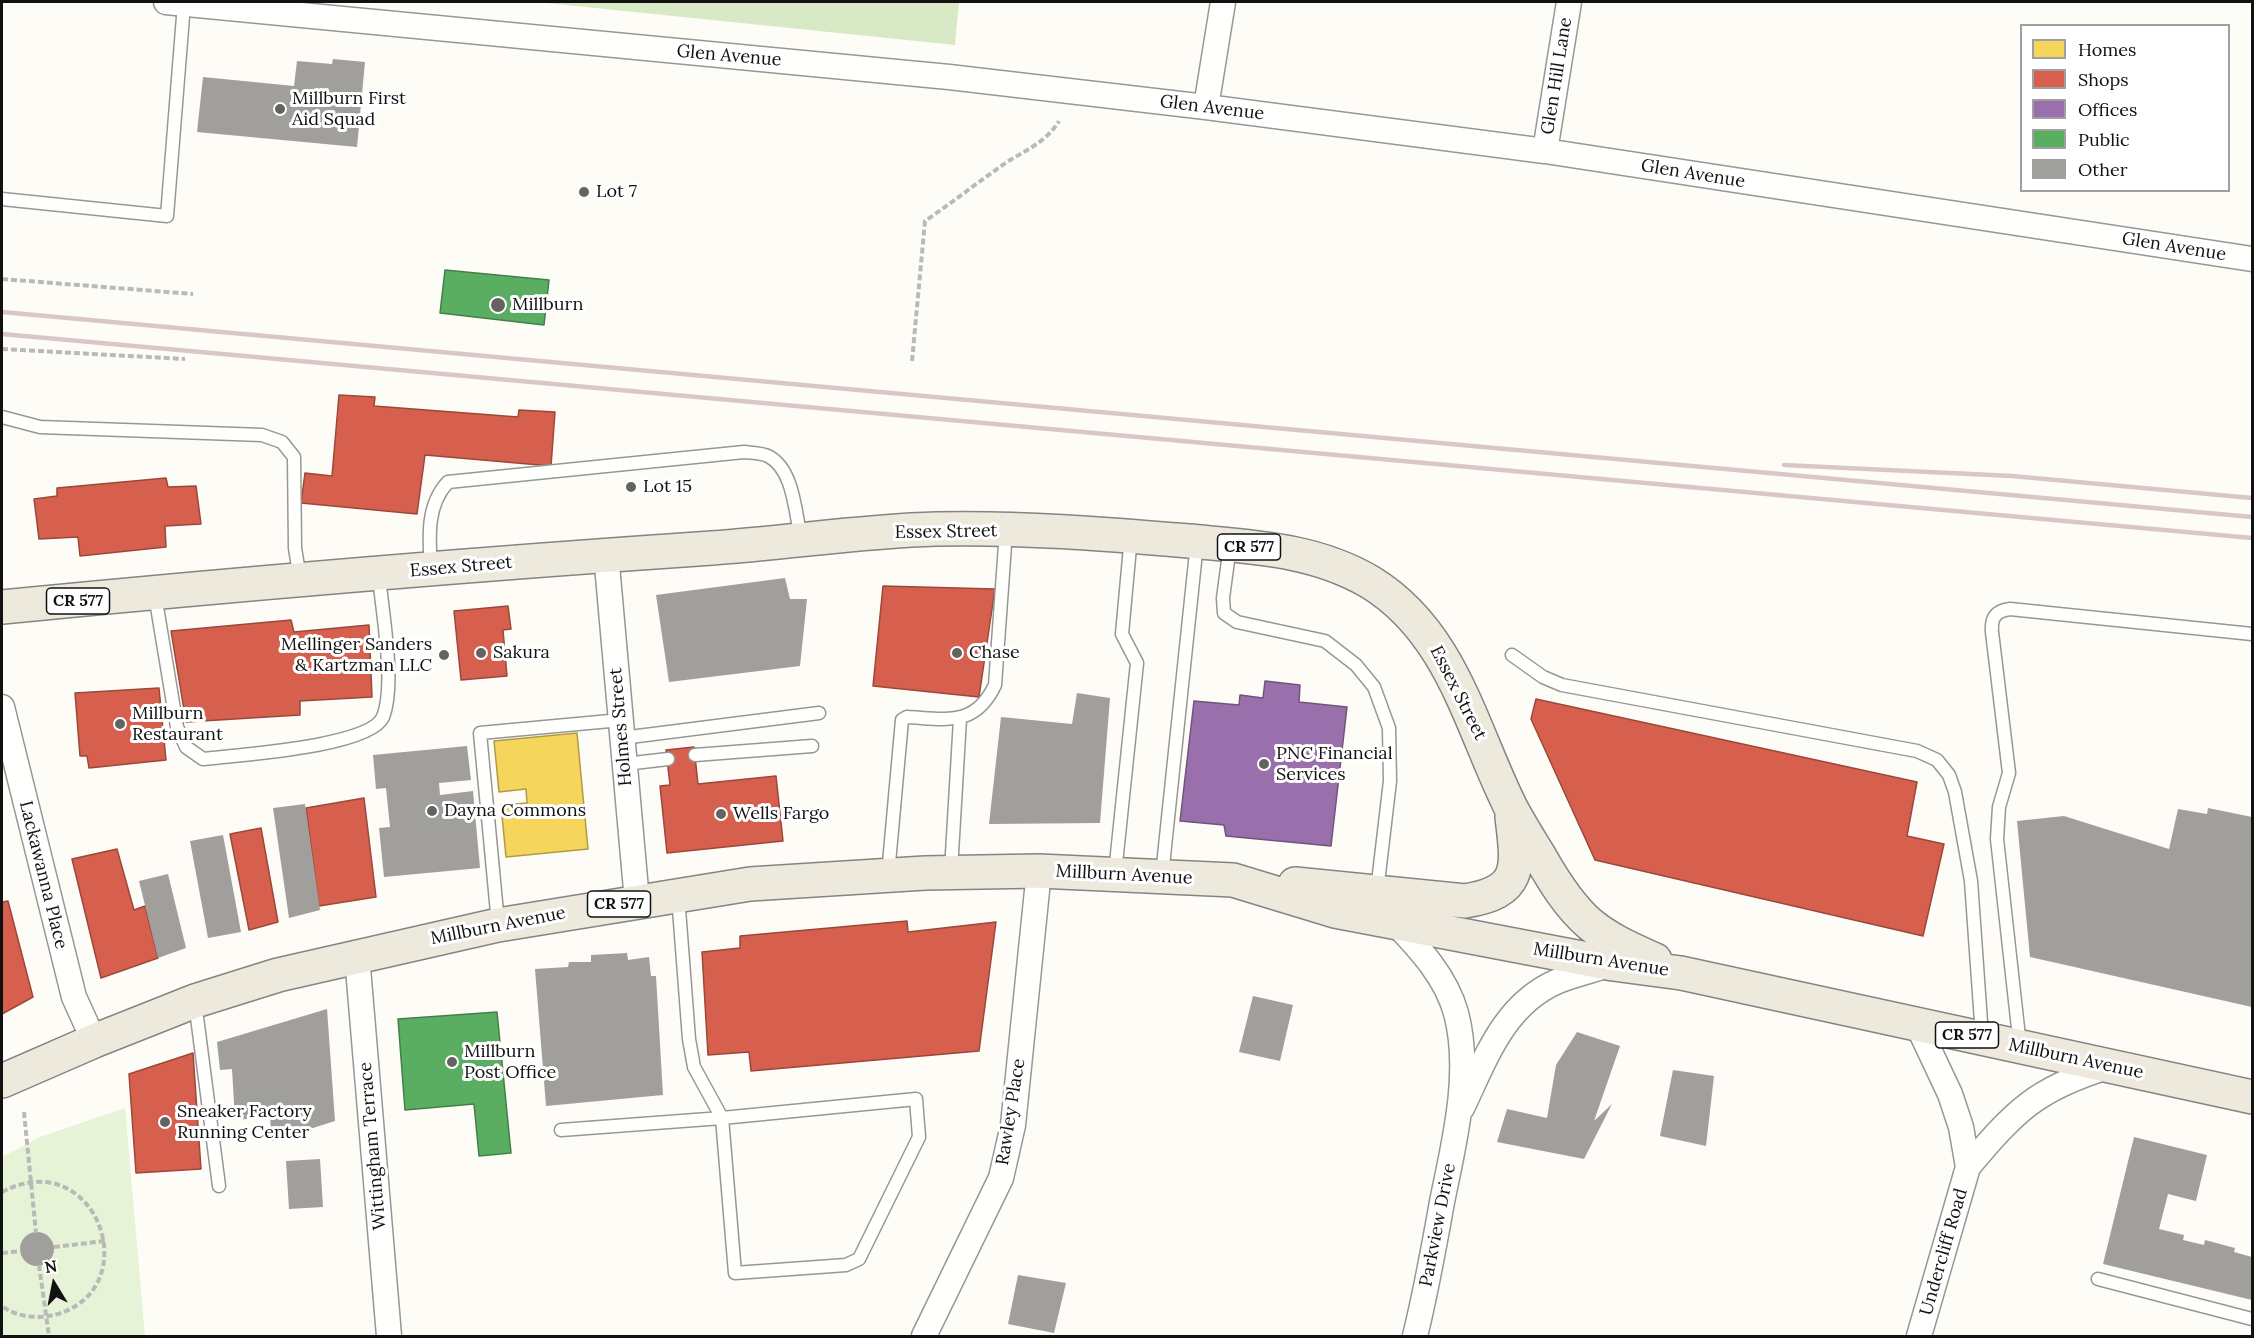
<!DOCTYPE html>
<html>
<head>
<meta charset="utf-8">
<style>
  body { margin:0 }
  #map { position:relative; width:2254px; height:1338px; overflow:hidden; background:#fdfcf7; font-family:Lora,serif }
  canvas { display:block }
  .frame { position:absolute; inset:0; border:3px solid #111; pointer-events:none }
  .legend { position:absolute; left:2020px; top:24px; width:210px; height:168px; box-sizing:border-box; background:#fff; border:2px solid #a0a0a0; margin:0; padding:8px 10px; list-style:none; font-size:18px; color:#111 }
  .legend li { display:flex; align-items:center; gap:12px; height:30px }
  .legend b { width:30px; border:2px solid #a0a0a0 }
  .north { position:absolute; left:24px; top:1254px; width:60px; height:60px; -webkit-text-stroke:4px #fff; paint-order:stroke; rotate:350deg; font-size:16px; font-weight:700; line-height:24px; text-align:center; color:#111 }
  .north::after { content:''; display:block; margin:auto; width:21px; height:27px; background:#111; clip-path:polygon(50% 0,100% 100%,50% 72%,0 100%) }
</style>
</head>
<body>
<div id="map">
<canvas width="2254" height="1338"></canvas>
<div class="frame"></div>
<ul class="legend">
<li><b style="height:16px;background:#f6d55c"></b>Homes</li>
<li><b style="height:16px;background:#d6604d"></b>Shops</li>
<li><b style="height:16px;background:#9970ab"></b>Offices</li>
<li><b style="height:16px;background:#5aae61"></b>Public</li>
<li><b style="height:16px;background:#a19f9c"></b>Other</li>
</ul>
<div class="north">N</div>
</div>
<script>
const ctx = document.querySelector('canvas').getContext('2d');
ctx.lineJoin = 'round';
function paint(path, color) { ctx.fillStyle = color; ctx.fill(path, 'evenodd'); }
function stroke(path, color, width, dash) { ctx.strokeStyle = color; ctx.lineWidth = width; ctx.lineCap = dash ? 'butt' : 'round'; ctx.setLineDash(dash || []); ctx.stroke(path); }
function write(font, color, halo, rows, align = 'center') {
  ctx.font = font + ' Lora,serif'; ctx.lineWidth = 6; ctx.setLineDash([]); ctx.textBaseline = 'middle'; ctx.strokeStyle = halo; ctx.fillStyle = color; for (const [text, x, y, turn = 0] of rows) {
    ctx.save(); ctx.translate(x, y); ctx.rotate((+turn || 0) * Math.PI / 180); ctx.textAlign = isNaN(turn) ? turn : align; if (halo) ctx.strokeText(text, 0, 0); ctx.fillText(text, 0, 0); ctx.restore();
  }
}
const green = new Path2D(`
  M125 1108 145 1336H2V1157L40 1137Z`);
const forest = new Path2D(`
  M537 2H959L955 45Z`);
const homes = new Path2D(`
  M577 733 588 849 506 857 501 805 527 803 526 789 499 792 494 741Z`);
const shops = new Path2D(`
  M339 395 375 397 374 406 518 417 519 410 555 412 551 466 425 455 417 514 301 503 305 473 332 476Z
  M166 478 168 487 196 486 201 524 165 526 166 547 80 556 78 537 39 539 34 499 57 496V488Z
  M883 586 995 589 979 697 873 686Z
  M508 606 511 629 503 630 507 676 461 680 454 611Z
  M291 620 294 632 369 625 372 697 300 701V715L186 722 171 631Z
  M159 688 166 760 89 768 87 756H80L75 693Z
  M1536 699 1917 782 1907 836 1944 844 1923 936 1595 860 1531 719Z
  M694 747 698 784 776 776 783 841 667 853 660 786 670 785 666 750Z
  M364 798 376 897 319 906 306 808Z
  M261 828 278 922 249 930 230 834Z
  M117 849 134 910 145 906 158 958 101 978 72 859Z
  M8 901 33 997 2 1014V902Z
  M907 921 908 932 996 922 979 1051 751 1071 749 1052 708 1055 702 952 740 948V936Z
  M193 1053 201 1169 136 1173 129 1074Z`);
const offices = new Path2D(`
  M1265 681 1300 685 1299 702 1347 707 1331 846 1226 836 1224 825 1180 821 1194 701 1239 705 1240 695 1263 698Z`);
const public = new Path2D(`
  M445 270 549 280 544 325 440 313Z
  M497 1012 511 1153 479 1156 474 1104 405 1110 398 1019Z`);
const building = new Path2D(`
  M333 59 365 62 357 147 197 132 203 77 294 86 297 61 332 64Z
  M785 578 790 599H807L800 666 669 682 656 595Z
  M1077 693 1110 698 1100 823 989 824 1001 717 1072 724Z
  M467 746 471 780 439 783 440 795 473 791 480 868 384 877 379 828 390 827 386 788 376 789 373 755Z
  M305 804 320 910 289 918 273 808Z
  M2208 808 2252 817V1007L2030 957 2017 821 2064 816 2169 849 2178 809 2207 814Z
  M223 835 241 932 208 938 190 841Z
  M168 874 186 948 158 958 139 881Z
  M627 953 628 960 649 957 651 976H656L663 1095 546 1106 535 969 568 967 569 962H591V955Z
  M1253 996 1293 1005 1280 1061 1239 1052Z
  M327 1009 335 1121 272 1141 270 1117 235 1120 232 1069 220 1070 217 1042Z
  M1577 1032 1620 1046 1594 1121 1612 1104 1584 1159 1497 1142 1507 1109 1547 1118 1556 1065Z
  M1673 1070 1714 1076 1706 1146 1660 1136Z
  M2134 1137 2207 1155 2196 1201 2168 1194 2159 1229 2184 1235 2183 1240 2204 1245 2205 1240 2235 1248 2234 1252 2252 1257V1300L2103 1264Z
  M320 1159 323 1207 289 1209 286 1161Z
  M20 1249a17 17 0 1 1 34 0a17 17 0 1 1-34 0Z
  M1018 1275 1066 1283 1054 1333 1008 1324Z`);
const path = new Path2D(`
  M2 279 193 294
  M2 349 185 359
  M912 361 925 221C950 204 973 186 997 169 1019 152 1044 146 1059 121
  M24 1112 36 1233
  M2 1192C97 1142 149 1291 54 1315 37 1319 16 1317 2 1306
  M54 1247 105 1241
  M2 1253 21 1251
  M39 1265 49 1336`);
const service = new Path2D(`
  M2 199 167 216 184 4
  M2 417 40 427 262 435 282 442 294 457 295 548 300 579
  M1230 546 1223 598 1224 613 1237 622 1325 641 1356 665 1374 687 1389 728 1390 781 1377 891
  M431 568C429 539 426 505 448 482L744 452C752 453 762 453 768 456 794 469 795 513 801 538
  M155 595 177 727 186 747 203 759C236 755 370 747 383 717 396 684 382 612 379 576
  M1512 655 1543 677 1562 685 1917 751 1937 760 1949 775 1955 792 1971 881 1982 1036
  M622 738 819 713
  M695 755 812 746
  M625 764 668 759
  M951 870 960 719
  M1115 873 1137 663 1122 634 1131 536
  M888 874 902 720 907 717C947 719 975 727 995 685L1006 531
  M1162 875 1197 543
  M498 923 480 733 621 720
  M195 1002 219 1186
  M2020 1046 1997 839 1999 807 2009 773 1992 632C1991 618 1995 611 2010 609L2252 634
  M561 1130 722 1118 916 1099 919 1137 859 1259 846 1265 735 1273 722 1118 694 1067 689 1039 678 896
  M2098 1279 2252 1319`);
const minor = new Path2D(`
  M166 2 949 77 1206 107 1545 151 2252 259
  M1206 107 1223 2
  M1545 151 1569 2
  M606 554 637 901
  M2 707 74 997 94 1041
  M1395 923C1420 949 1446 977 1456 1013 1472 1073 1454 1143 1442 1202 1434 1247 1426 1292 1415 1336
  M357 956 389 1336
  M1917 1024 1950 1094 1961 1127 1968 1167 1919 1336
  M1462 1108C1486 1058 1504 1004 1558 981 1575 974 1594 970 1612 964
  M1968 1167C2015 1111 2036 1089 2107 1067
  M924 1336 1001 1178 1013 1125 1039 871`);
const primary = new Path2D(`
  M2 607C238 584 475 564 712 548 787 543 861 531 936 529 1020 527 1105 534 1189 541 1252 547 1314 549 1370 582 1452 632 1471 728 1511 808 1520 825 1530 841 1540 857 1553 880 1569 906 1590 924 1609 940 1633 950 1655 960
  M1295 884 1465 901C1523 892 1518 867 1512 817
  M2 1081 94 1041 195 1001 278 975 498 925 750 884 925 873 1039 871 1233 880 1335 911 1613 964 1681 973 2252 1097`);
const rail = new Path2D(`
  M2 312 2252 517
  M2 334 2252 538
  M1784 465 2012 476 2252 498`);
const markers = [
  [280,109,6,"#646362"],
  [584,192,6,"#646362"],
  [498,305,8,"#646362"],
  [631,487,6,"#646362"],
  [481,653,6,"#646362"],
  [957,653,6,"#646362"],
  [444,655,6,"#646362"],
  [120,724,6,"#646362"],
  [1264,764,6,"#646362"],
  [432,811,6,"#646362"],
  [721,814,6,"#646362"],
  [452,1062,6,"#646362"],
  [165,1122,6,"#646362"]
];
const shields = [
  [1249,547,63],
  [78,601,63],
  [619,904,63],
  [1967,1035,63]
];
const shieldNames = [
  ["CR 577",1249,547],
  ["CR 577",78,601],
  ["CR 577",619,904],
  ["CR 577",1967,1035]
];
const streetNames = [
  ["Glen Avenue",729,56,5],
  ["Glen Hill Lane",1557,76,-81],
  ["Glen Avenue",1212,108,7],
  ["Glen Avenue",1693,174,9],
  ["Glen Avenue",2174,247,9],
  ["Essex Street",946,532,-1],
  ["Essex Street",461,567,-5],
  ["Essex Street",1458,693,63],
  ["Holmes Street",621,727,-95],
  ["Lackawanna Place",43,875,76],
  ["Millburn Avenue",1124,875,3],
  ["Millburn Avenue",498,926,-11],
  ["Millburn Avenue",1601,960,9],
  ["Millburn Avenue",2076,1059,12],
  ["Rawley Place",1011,1112,-81],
  ["Wittingham Terrace",373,1146,-95],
  ["Parkview Drive",1438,1225,-79],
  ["Undercliff Road",1944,1252,-74]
];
const poiNames = [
  ["Millburn First",292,99],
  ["Aid Squad",292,120],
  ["Lot 7",596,192],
  ["Millburn",512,305],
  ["Lot 15",643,487],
  ["Mellinger Sanders",432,645,"right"],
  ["& Kartzman LLC",432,666,"right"],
  ["Sakura",493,653],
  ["Chase",969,653],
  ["Millburn",132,714],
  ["Restaurant",132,735],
  ["PNC Financial",1276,754],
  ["Services",1276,775],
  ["Dayna Commons",444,811],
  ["Wells Fargo",733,814],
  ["Millburn",464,1052],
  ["Post Office",464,1073],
  ["Sneaker Factory",177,1112],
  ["Running Center",177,1133]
];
paint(green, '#e7f3d7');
paint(forest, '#d8eac5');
paint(homes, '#f6d55c');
stroke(homes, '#b19a46', 1.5);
paint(shops, '#d6604d');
stroke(shops, '#9b483b', 1.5);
paint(offices, '#9970ab');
stroke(offices, '#70547d', 1.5);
paint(public, '#5aae61');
stroke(public, '#447f49', 1.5);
paint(building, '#a19f9c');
stroke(service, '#979795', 15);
stroke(minor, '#979795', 27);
stroke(primary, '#858482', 36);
stroke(path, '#b9b9b8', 4, [6, 3]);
stroke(service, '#fffffe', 12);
stroke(minor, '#fffffe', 24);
stroke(primary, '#ede9dc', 33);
stroke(rail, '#d9c6c7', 4.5);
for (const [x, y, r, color] of markers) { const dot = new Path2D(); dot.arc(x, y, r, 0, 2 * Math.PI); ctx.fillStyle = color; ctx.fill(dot); stroke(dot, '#fff', 2); }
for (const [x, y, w] of shields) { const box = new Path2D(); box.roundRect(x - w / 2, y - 13, w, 26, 4.5); ctx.fillStyle = '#fff'; ctx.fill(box); stroke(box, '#111', 1.5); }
write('bold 16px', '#111', null, shieldNames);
write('18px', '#111', '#fff', streetNames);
write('18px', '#111', '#fff', poiNames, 'left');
</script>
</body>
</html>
